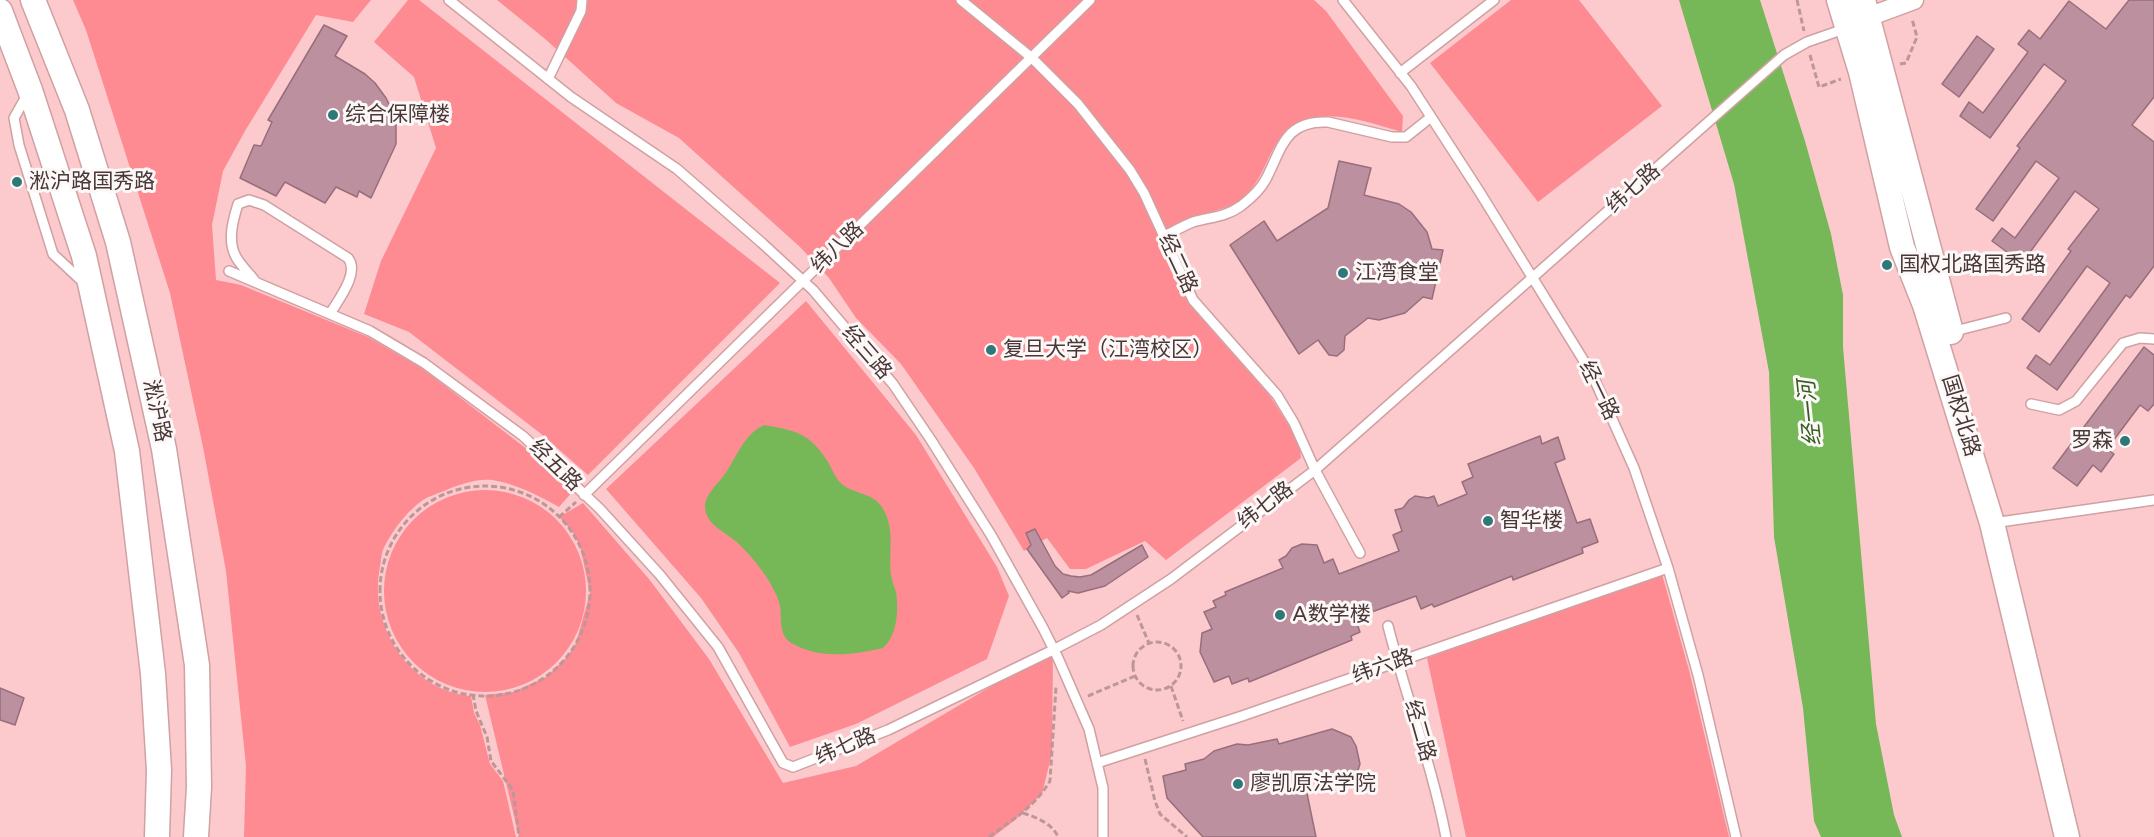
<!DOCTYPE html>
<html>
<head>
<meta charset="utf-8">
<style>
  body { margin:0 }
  canvas { display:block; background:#fccacc }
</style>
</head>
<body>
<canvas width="2154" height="837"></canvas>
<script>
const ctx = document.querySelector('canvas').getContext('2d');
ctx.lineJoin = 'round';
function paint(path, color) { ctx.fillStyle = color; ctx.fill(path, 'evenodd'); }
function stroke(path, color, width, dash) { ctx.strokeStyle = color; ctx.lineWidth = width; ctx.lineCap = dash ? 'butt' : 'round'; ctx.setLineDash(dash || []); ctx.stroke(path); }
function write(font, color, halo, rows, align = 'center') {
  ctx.font = font + ' "Varela Round","Noto Sans SC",sans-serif'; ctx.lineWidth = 6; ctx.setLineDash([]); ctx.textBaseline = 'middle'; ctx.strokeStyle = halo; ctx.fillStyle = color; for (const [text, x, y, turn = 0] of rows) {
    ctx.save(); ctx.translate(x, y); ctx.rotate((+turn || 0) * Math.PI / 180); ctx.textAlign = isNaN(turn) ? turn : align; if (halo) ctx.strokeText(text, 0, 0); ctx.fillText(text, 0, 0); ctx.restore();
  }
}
const green = new Path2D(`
  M73 0H371L353 22 316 15 245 131 223 171 212 225 216 280 241 285 368 337 423 369 532 453 574 490 559 507C537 495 517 484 492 480 477 478 457 485 444 491 437 494 429 496 423 500 407 511 391 532 383 550 381 555 381 562 380 567 368 626 409 690 471 696L474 713 480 725 490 764 503 781 516 837H244L246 766 226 571 203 447 170 293 86 30Z
  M408 0H419L780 283 588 475 540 433 409 332 364 314 381 261 436 148 414 77 374 42Z
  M497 0H1314L1326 11 1403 116 1402 132C1363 121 1307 99 1278 141 1265 161 1263 178 1245 196 1230 209 1220 208 1204 215 1188 221 1173 228 1158 236L1188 303 1270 396 1293 432 1300 448 1301 458 1166 560 1145 541 1086 569H1070L1047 538 1024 551 974 468 901 364 856 318 829 278 800 247 679 138 616 103 544 38Z
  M1511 0H1579L1662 106 1538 202 1430 63Z
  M806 301 916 435 997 567 1009 596 987 659 856 724 790 747 739 653 701 598 606 489Z
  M384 591a101 101 0 1 1 202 0a101 101 0 1 1-202 0Z
  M583 503 649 579 709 659 783 783 856 766 1053 650 1052 753 1042 794 1015 820 993 837H519L485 695 513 692 546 677 567 657 576 643 590 593 580 546 571 530 559 517Z
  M1662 574 1689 670 1729 837H1466L1427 658Z`);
const water = new Path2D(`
  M1679 0H1760L1805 141 1831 234 1843 295V347L1876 724 1894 815 1902 837H1821L1814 821 1803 708 1774 537 1769 372 1734 184Z
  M764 425C796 431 809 432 828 462 832 469 836 480 843 485 855 494 873 493 882 507 896 529 888 551 891 575 892 581 894 586 896 592 899 610 897 636 883 648 853 655 820 659 793 644 778 636 782 620 780 606 779 599 773 588 769 581 761 568 751 556 740 545 729 533 704 526 705 505 706 493 721 481 727 471 739 452 744 435 764 425Z`);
const building = new Path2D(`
  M2129 0H2154V97L2132 125 2154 142V266L2130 298 2126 295 2057 390 2027 368 2036 355 2050 365 2110 283 2087 266 2039 332 2022 319 2071 251 2068 249 2099 209 2075 191 2022 263 1992 241 2002 228 2015 238 2059 178 2036 161 1993 221 1976 209 2020 148 2017 146 2066 81 2044 64 1990 138 1960 116 1969 102 1983 113 2028 52 2018 44 2029 30 2040 39 2069 1 2106 29Z
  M324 25 347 36 335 56 365 74 375 83 386 98 396 118V144L371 198 359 191 357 197 336 187 325 203 285 182 276 196 240 178 254 145 261 146 272 122 268 120Z
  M1977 36 1994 49 1959 97 1942 84Z
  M1339 161 1371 168 1364 195 1399 204 1411 212 1427 232 1432 249 1443 250 1432 299 1423 297 1405 313 1379 320 1368 318 1345 336 1344 350 1337 356 1329 355 1318 340 1299 354 1230 245 1264 221 1277 241 1328 208Z
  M2144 347 2154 355V404L2148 411 2140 405 2107 449 2114 454 2101 472 2093 465 2077 486 2053 468Z
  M1540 436 1542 444 1558 437 1565 459 1555 463 1577 523 1590 519 1598 542 1582 548 1583 553 1513 580 1512 576 1434 607 1432 604 1421 609 1416 596 1355 618 1360 632 1351 636 1352 640 1249 682 1248 678 1232 684 1229 676 1214 682 1200 652 1202 633 1212 629 1204 612 1216 607 1213 601 1226 595 1225 592 1283 568 1279 560 1286 556 1292 548 1302 544 1317 545 1324 563 1333 559 1339 574 1399 551 1393 535 1402 531 1395 510 1403 508 1409 500 1415 496 1428 498 1434 496 1438 506 1467 494 1462 482 1473 477 1468 464Z
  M1035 529 1055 566 1063 574 1071 576 1080 577 1091 575 1142 545 1148 557 1105 586 1078 593 1068 591 1069 593 1062 598 1027 549 1031 545 1026 533Z
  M0 688 24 698 15 725 0 720Z
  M1332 729 1351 737 1356 746 1360 764 1354 782 1332 787 1304 779 1316 837H1203L1167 798 1163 776 1186 770 1185 764 1204 759 1214 751 1237 744 1248 745 1277 739 1279 744Z`);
const path = new Path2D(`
  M1797 0 1804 31
  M1810 55 1819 87 1841 79
  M1900 64 1906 63 1917 37 1912 19
  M380 591a105 105 0 1 1 210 0a105 105 0 1 1-210 0Z
  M559 517 576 502
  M1137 615 1149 643
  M1133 666a24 24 0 1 1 48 0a24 24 0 1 1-48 0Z
  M1171 686 1183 721
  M473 694 476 711 487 737 491 761 513 790 519 837
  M1088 696 1135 676
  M1145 759 1155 801 1160 814 1187 837
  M1023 813C1036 817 1053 824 1058 837
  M989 837C1014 818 1033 809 1050 781L1056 687`);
const service = new Path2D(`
  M449 0 571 97 677 169 762 243 813 290 893 384 931 440 991 535 1043 628 1058 658 1089 729 1103 788V837
  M961 0 1032 58 1078 104 1130 170 1144 193 1193 300 1277 395 1294 423 1315 470 1360 553
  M1343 0 1411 86 1479 191 1592 374 1634 468 1668 568 1698 675 1736 837
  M1400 73 1494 0
  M548 79 581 11 582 0
  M27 95 14 118 19 145 53 254 84 283
  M1164 236C1173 232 1183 226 1193 222 1210 217 1226 217 1241 206 1250 199 1261 189 1266 179 1282 148 1285 120 1328 122L1392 137H1406L1431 117
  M229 271 370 331 424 363 523 436 600 509 660 575 718 647 783 763 793 767 888 730 1053 650 1101 625 1171 579 1315 470 1784 55 1807 42 1847 28
  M255 281C249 273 241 266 236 257 227 241 233 220 238 204L249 200 264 205 348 258C360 273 338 300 330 314
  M1951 332 2006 318
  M2031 404 2059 410 2076 401 2123 343 2140 338 2154 339
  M584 495 1090 0
  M1993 523 2154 500
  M1388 626C1406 697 1432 765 1446 837
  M1097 763 1242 716 1668 568`);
const minor = new Path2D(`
  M1857 23 1868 17 1914 0`);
const secondary = new Path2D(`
  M33 0 77 110 118 242 164 449 197 665 199 787 196 837
  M1839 0 1861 72 1902 247 1925 305 1992 523 2067 837
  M1863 0 1951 332
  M0 11 30 90 84 256 127 451 153 674 159 770 157 837`);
const markers = [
  [333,115,6,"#2e7879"],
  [17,182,6,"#2e7879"],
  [1887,265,6,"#2e7879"],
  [1343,273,6,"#2e7879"],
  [991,350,6,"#2e7879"],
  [2125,441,6,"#2e7879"],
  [1488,521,6,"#2e7879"],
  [1280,615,6,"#2e7879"],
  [1238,784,6,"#2e7879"]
];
const poiNames = [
  ["综合保障楼",345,115],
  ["淞沪路国秀路",29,182],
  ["国权北路国秀路",1899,265],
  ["江湾食堂",1355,273],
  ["复旦大学（江湾校区）",1003,350],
  ["罗森",2113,441,"right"],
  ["智华楼",1500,521],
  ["A数学楼",1292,615],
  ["廖凯原法学院",1250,784]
];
const streetNames = [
  ["纬七路",1634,189,-41],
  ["纬八路",838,248,-44],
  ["经二路",1177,264,65],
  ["经三路",866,353,49],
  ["经一路",1598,391,64],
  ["淞沪路",156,411,78],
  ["国权北路",1960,416,73],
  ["经五路",555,466,44],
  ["纬七路",1266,506,-37],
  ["纬六路",1383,667,-19],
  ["经二路",1419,731,74],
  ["纬七路",846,747,-22]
];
const waterNames = [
  ["经一河",1811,413,-96]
];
paint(green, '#fe8a92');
paint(water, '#76b858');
paint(building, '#bc909e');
stroke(building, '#986e7c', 1.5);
stroke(service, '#d0a1a2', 12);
stroke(minor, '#d0a1a2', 21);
stroke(secondary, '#d0a1a2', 27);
stroke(path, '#bd9697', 3, [6, 3]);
stroke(service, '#fff', 9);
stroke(minor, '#fff', 18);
stroke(secondary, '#fff', 24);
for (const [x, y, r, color] of markers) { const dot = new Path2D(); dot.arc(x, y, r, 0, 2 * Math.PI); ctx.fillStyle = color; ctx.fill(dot); stroke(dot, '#fdf8f8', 2); }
write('21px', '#4a3737', '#fdf8f8', poiNames, 'left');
write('21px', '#4a3737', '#fdf8f8', streetNames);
write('italic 22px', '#345f1f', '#fdf8f8', waterNames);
</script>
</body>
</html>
